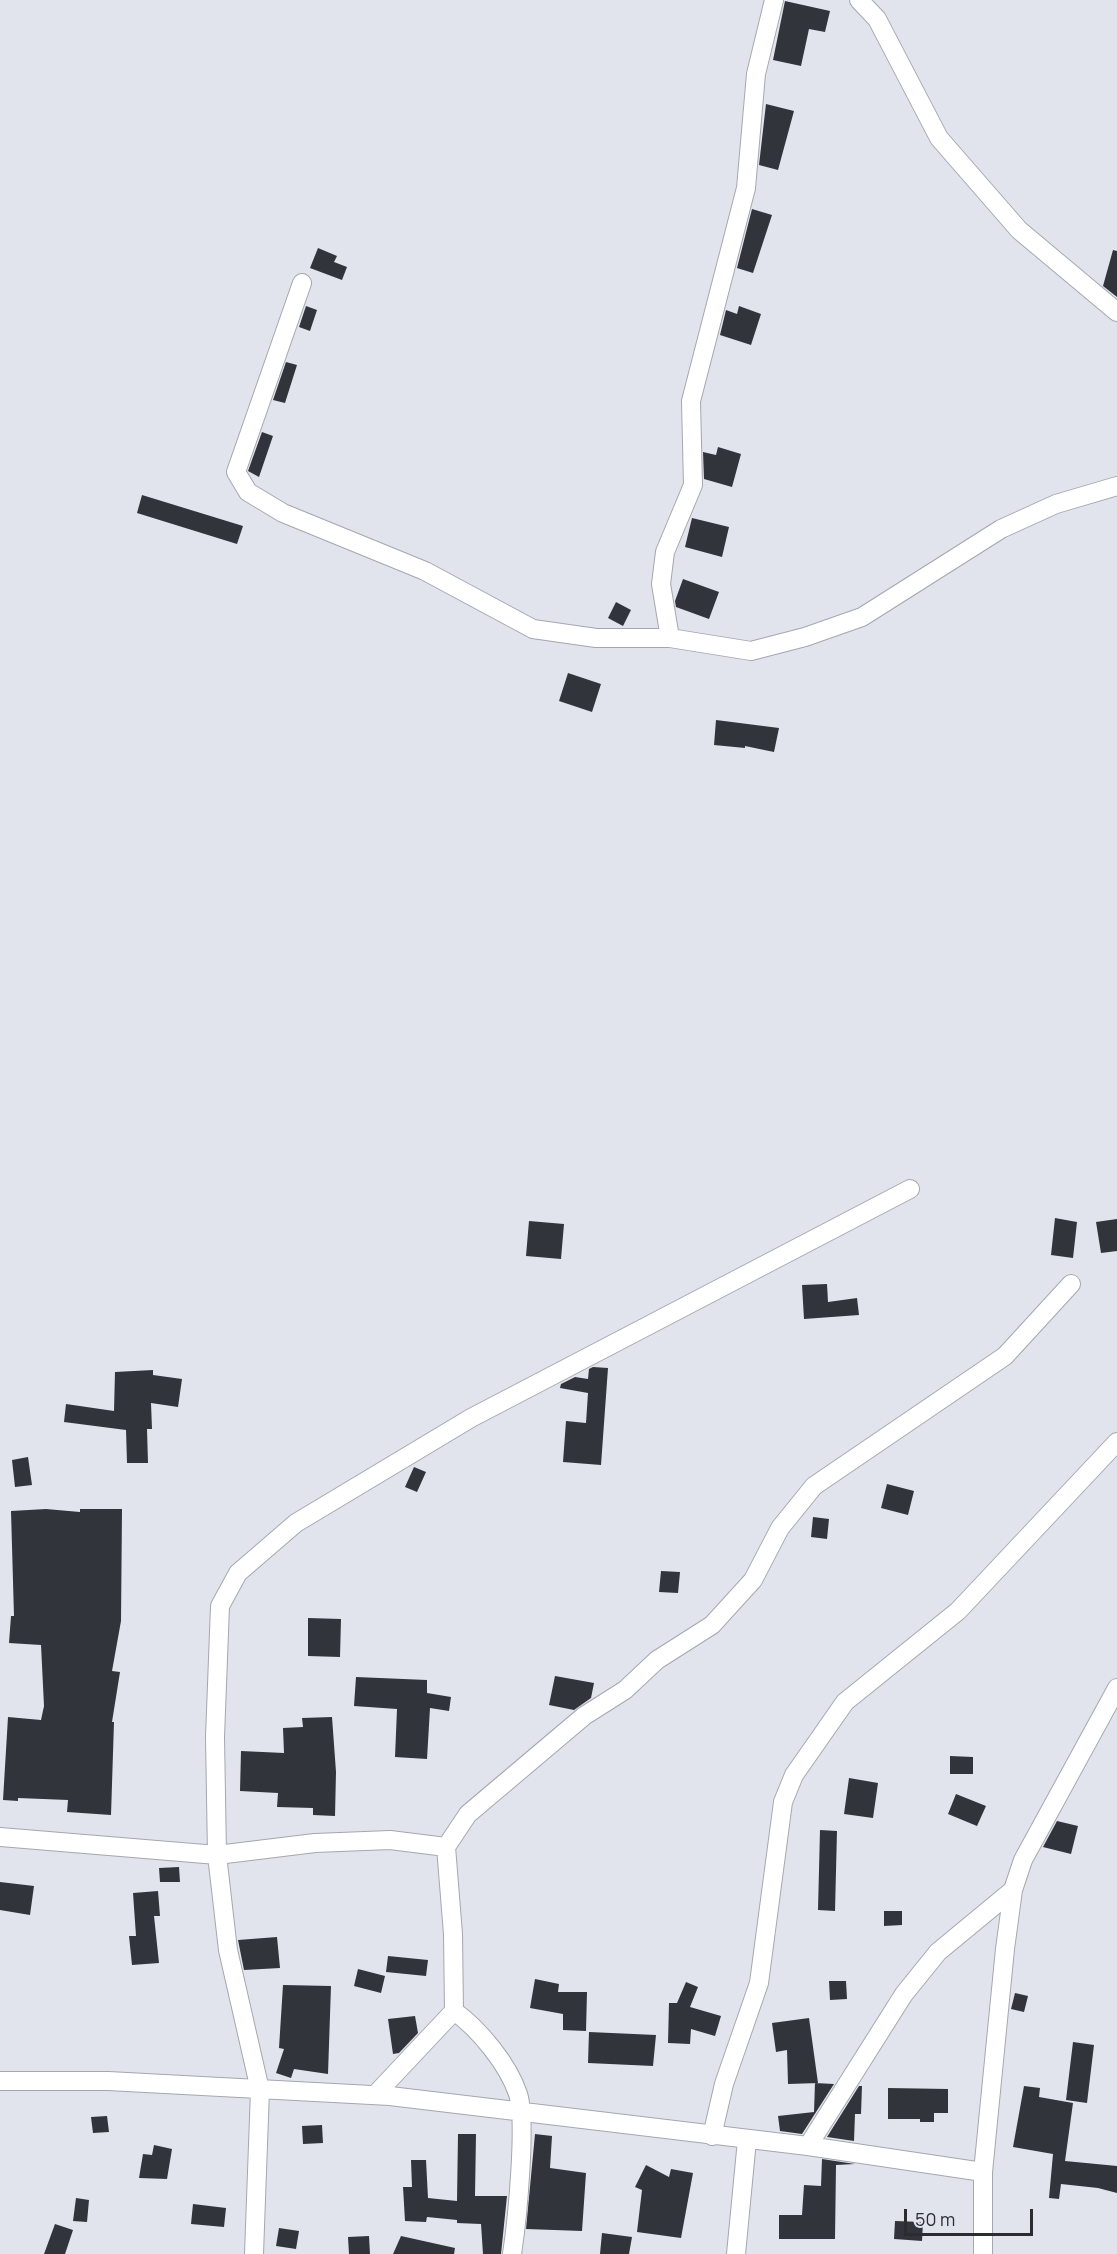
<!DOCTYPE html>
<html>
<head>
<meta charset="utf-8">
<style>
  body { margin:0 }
  #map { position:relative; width:1117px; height:2254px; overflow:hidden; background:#e1e4ed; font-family:Manrope,sans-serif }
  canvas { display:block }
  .scale { position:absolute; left:904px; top:2209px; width:129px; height:27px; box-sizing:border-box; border:3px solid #2b2c2f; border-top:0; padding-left:8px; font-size:18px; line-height:21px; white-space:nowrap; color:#2b2c2f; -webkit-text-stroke:4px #e1e4ed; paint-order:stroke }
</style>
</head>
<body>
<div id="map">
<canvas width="1117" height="2254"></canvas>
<div class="scale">50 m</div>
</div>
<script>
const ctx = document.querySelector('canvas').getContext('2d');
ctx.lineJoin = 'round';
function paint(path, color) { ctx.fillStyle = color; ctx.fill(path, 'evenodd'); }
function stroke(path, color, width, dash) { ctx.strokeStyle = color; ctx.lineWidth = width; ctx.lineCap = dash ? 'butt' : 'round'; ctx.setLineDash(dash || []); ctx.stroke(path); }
const building = new Path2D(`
  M785 1 830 11 825 32 809 29 801 66 773 60Z
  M766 104 794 111 778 170 759 165Z
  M752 209 772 215 753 273 737 268Z
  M318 248 337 256 334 262 347 267 342 280 310 268Z
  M1113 250 1117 251V297L1103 286Z
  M306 306 317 310 310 331 299 327Z
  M739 306 761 314 751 345 720 335 726 310 737 314Z
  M286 362 297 365 285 403 273 400Z
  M262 432 273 436 259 477 248 471Z
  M718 447 741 454 732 487 704 479 703 452 716 455Z
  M142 495 243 526 237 544 137 513Z
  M692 518 729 527 722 557 685 547Z
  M683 579 719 592 709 619 676 607 675 601Z
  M616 602 631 610 623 626 608 618Z
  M568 673 601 684 592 712 559 701Z
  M716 720 779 728 774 752 745 746V748L714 745Z
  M1055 1218 1077 1222 1073 1258 1051 1255Z
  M1117 1219V1251L1101 1253 1096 1222Z
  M529 1221 564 1224 561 1259 526 1256Z
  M827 1284 828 1302 857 1298 859 1315 804 1319 802 1285Z
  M593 1367 608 1368 601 1465 563 1462 566 1421 586 1423 588 1393 560 1388 561 1384 575 1377 588 1379 589 1369Z
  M153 1370V1375L182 1379 178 1407 151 1403 152 1429H147L148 1463H127L126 1430 64 1422 66 1404 114 1411 115 1372Z
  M28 1457 32 1485 15 1487 12 1460Z
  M414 1467 426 1472 417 1492 405 1487Z
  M887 1484 914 1491 908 1515 881 1508Z
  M46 1509 80 1512V1509H122L121 1621 112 1671 120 1672 112 1722H114L111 1815 67 1812 68 1800 18 1798V1801L3 1800 8 1717 41 1720 44 1706 41 1645 9 1643 11 1616H14L11 1511Z
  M813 1517 829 1519 827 1539 811 1537Z
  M661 1571 680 1572 678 1593 659 1592Z
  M308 1618 341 1619 340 1657 308 1656Z
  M555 1676 594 1683 591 1698 574 1710 549 1705Z
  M356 1677 427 1680V1693L451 1697 449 1711 430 1708 427 1759 395 1757 397 1709 354 1706Z
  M332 1717 336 1772 335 1816 313 1815V1808L277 1807 278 1793 240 1791 241 1751 284 1753 283 1728 303 1727 302 1718Z
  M950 1756 973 1757V1774H950Z
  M849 1778 878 1783 873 1818 844 1814Z
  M956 1794 986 1806 977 1826 948 1814Z
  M1057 1821 1078 1826 1071 1854 1043 1847Z
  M820 1830 837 1831 835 1911 818 1910Z
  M179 1867 180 1882H160L159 1868Z
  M0 1882 34 1886 30 1915 0 1910Z
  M158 1891 160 1916H154L159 1963 132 1965 129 1936H136L133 1893Z
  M884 1911H902V1925L884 1926Z
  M277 1937 280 1968 244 1970 238 1940Z
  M388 1956 428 1960 426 1976 386 1972Z
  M358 1969 385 1976 381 1993 354 1986Z
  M535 1979 559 1984 558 1992H587L586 2031 563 2030V2014L530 2008Z
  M829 1981H846L847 1999 830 2000Z
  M686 1982 698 1987 690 2007 721 2016 715 2036 691 2029 690 2044 668 2043 669 2003H677Z
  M283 1985 331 1986 328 2074 294 2069 291 2078 276 2073 284 2049 279 2048Z
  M1015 1993 1028 1996 1024 2012 1011 2009Z
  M415 2016 418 2033 399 2053 393 2054 388 2019Z
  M809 2018 818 2083 788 2084 787 2050 776 2052 772 2023Z
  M589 2032 656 2035 653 2066 588 2063Z
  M1073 2042 1094 2045 1087 2103 1066 2100Z
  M815 2083 834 2084 802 2134 780 2131 778 2116 814 2112Z
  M859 2086H862L861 2114H855L854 2141 827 2137Z
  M1024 2086 1040 2088 1039 2097 1073 2103 1065 2161 1117 2166V2193L1098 2188 1061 2184 1059 2199 1049 2198 1053 2154 1013 2147Z
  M888 2088 948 2089V2113H934V2122H920V2119H888Z
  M107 2116 109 2132 93 2133 91 2117Z
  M322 2125 323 2143 303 2144 302 2126Z
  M458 2134H476L475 2196H507L501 2254H483L481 2224 457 2223V2220L427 2217 426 2222 405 2221 403 2187H412L411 2160H426L428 2198 457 2201Z
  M535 2134 552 2136 550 2168 586 2173 582 2231 526 2229Z
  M154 2145 172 2149 167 2179 139 2178 143 2154 152 2155Z
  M822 2159 855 2164 836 2165 835 2239H779V2215H802L804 2185 821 2186Z
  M646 2165 669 2177 671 2169 693 2173 681 2238 637 2232 642 2190 635 2187Z
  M76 2198 89 2200 87 2222 73 2221Z
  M193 2204 226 2208 224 2227 191 2224Z
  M895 2221 923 2222 922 2241 894 2239Z
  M55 2224 73 2230 65 2254H44Z
  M279 2228 299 2231 296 2249 276 2246Z
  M602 2233 632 2237 629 2254H600Z
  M369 2236 370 2254H349L348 2237Z
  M401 2236 455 2248 454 2254H393Z`);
const minor = new Path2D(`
  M859 0 877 19 939 138 1019 230 1117 312
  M302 283 236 472 248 492 283 513 425 571 533 629 596 638H670L751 651 805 637 862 617 1001 529 1056 504 1117 486
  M670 638 661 584 665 552 693 485 691 401 746 188 756 74 774 0
  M0 1837 217 1855 315 1843 390 1840 446 1847
  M454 2011C479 2029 508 2064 518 2094 527 2121 517 2222 512 2254
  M0 2081H108L390 2096 808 2146 983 2172
  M375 2095 454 2011 453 1934 446 1847 468 1814 584 1716 625 1690 657 1660 712 1625 753 1580 780 1528 814 1486 1005 1356 1071 1284
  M712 2136 724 2084 759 1983 783 1802 794 1775 845 1702 958 1611 1117 1442
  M808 2146 904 1994 938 1952 1013 1890
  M254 2254 260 2090 228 1950 217 1855 215 1737 220 1606 238 1573 296 1523 471 1418 910 1189
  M736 2254 747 2140
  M983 2254V2172L1005 1949 1013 1890 1023 1860 1117 1688`);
paint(building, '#32343b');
stroke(minor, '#a5a7b0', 20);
stroke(minor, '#fff', 18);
</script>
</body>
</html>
